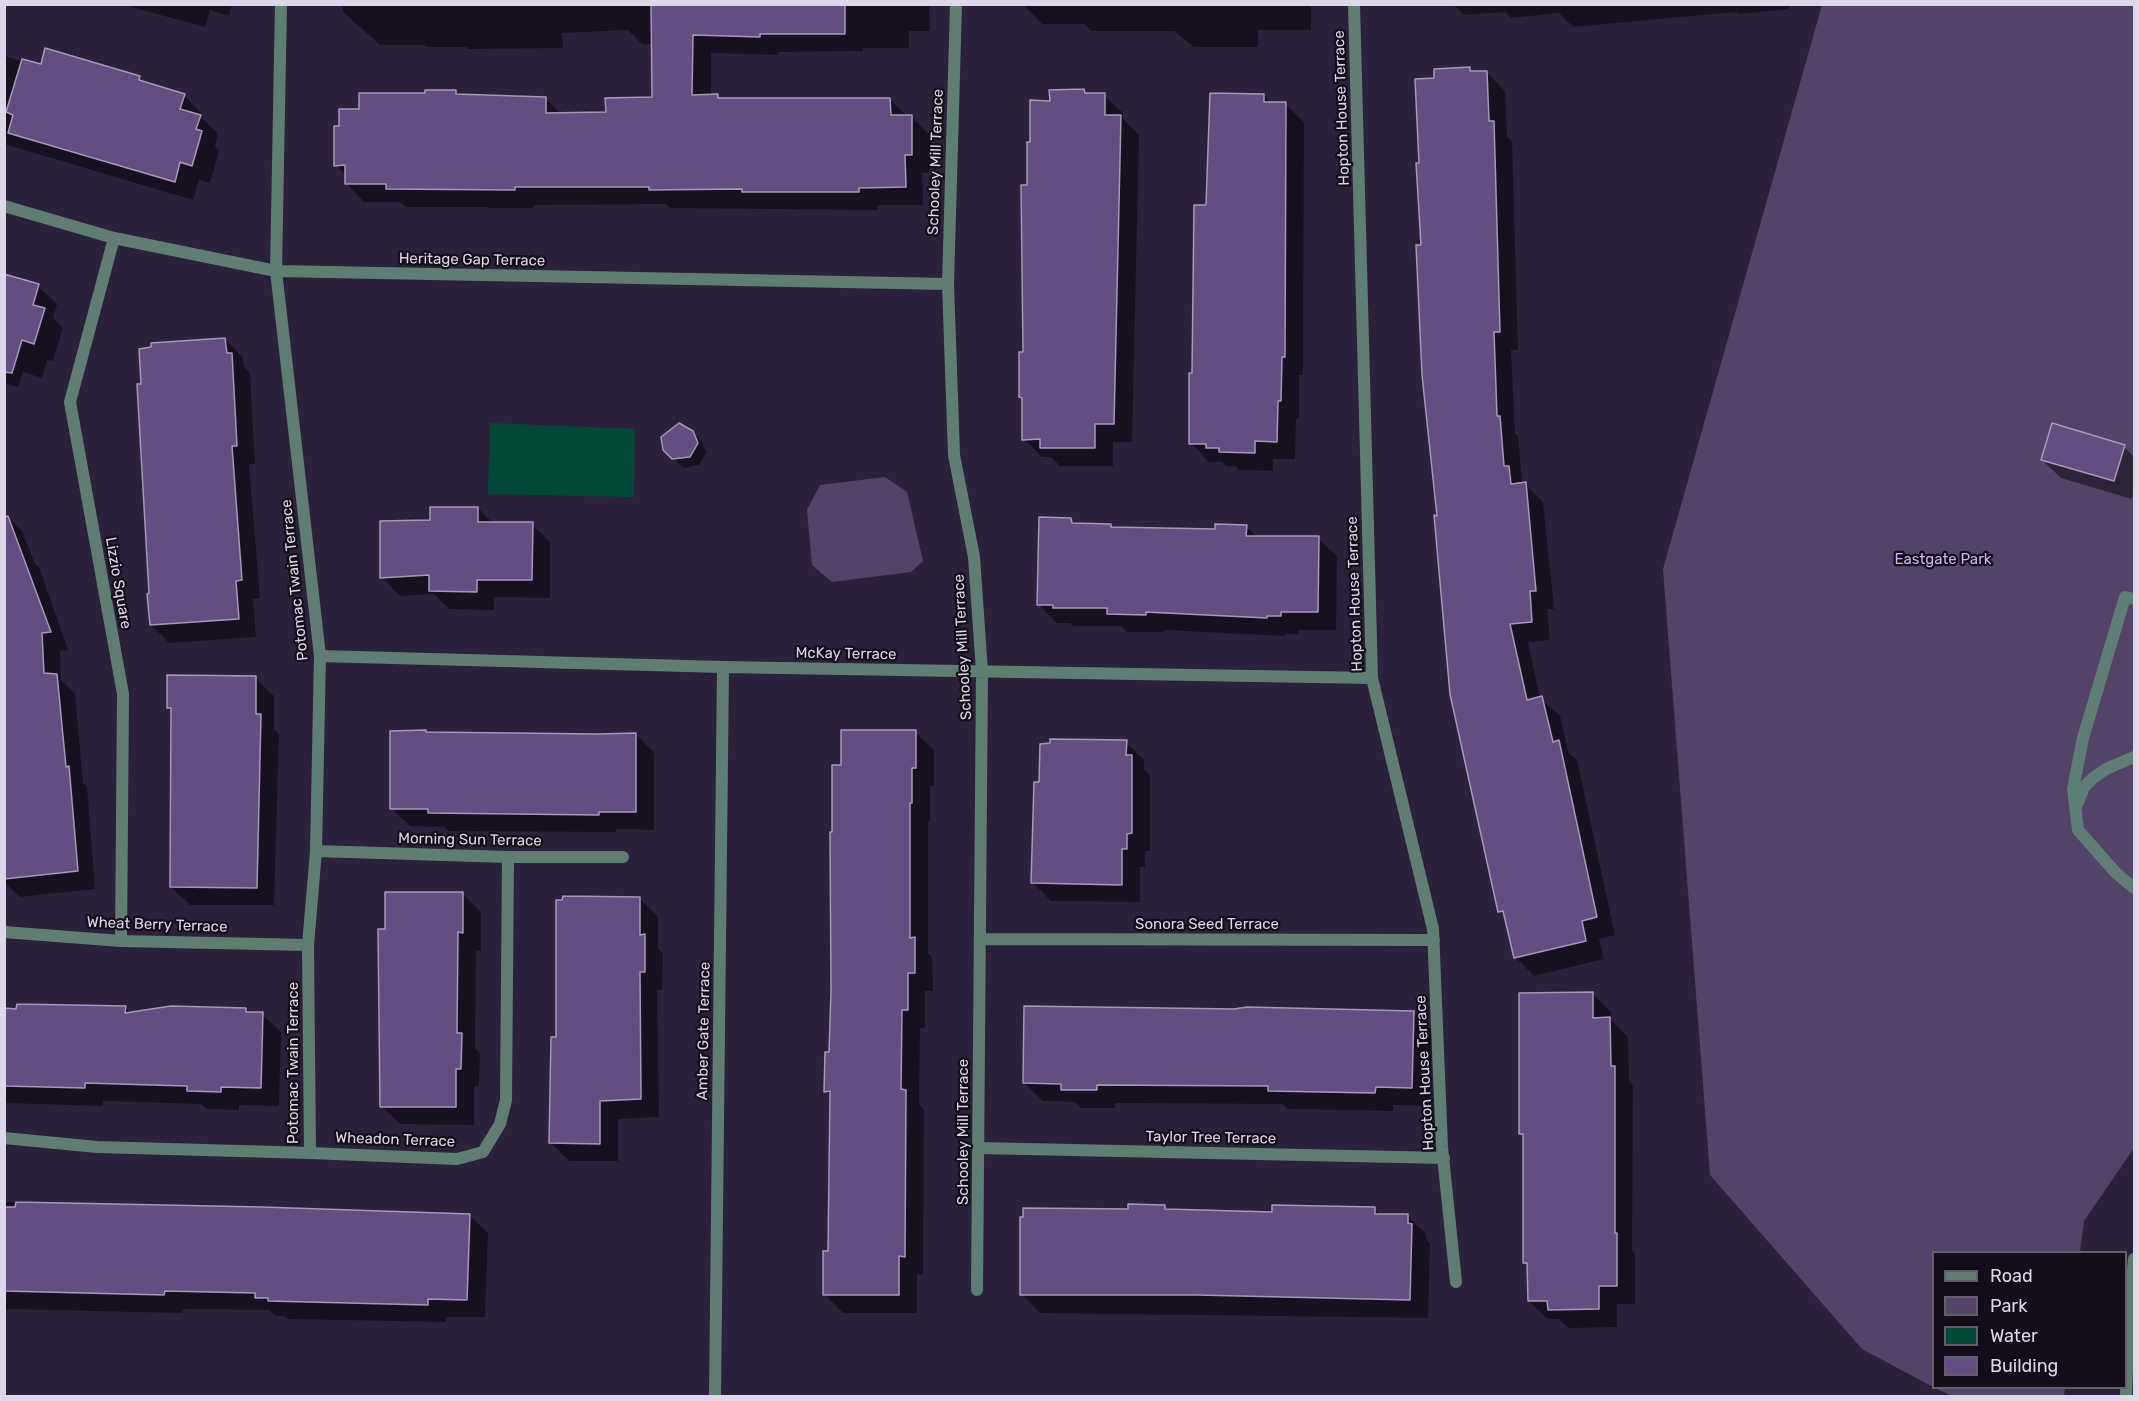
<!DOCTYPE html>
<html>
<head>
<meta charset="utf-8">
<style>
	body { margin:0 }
	#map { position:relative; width:2139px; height:1401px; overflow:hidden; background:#2c213a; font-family:Rubik,sans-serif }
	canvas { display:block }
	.frame { position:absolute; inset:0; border:6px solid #ddd7e7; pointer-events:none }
	.legend { position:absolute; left:1932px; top:1251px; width:195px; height:138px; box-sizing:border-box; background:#130e19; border:2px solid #645e6b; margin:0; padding:8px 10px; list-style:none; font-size:18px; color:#ddd7e7 }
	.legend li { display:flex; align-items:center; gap:12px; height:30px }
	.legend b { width:30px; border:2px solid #645e6b }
</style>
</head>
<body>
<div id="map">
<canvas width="2139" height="1401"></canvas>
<div class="frame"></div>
<ul class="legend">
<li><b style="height:8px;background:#5f7e73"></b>Road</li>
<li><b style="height:16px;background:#534368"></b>Park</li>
<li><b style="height:16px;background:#034938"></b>Water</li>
<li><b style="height:16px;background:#644d82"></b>Building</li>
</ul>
</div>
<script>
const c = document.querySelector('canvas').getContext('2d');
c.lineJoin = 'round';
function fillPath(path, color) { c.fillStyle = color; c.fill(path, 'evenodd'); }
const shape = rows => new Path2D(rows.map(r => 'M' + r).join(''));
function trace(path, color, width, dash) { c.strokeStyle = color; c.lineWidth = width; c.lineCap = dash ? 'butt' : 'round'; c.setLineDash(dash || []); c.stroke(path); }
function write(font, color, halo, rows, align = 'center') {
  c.font = font + ' Rubik,sans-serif'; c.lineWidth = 4.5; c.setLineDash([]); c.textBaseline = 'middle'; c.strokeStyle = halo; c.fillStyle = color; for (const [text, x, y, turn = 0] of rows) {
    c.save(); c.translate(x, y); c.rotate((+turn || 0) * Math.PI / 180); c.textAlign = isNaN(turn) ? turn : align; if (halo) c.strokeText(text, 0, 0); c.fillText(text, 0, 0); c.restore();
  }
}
fillPath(shape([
	[1822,5,2134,5,2134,1148,2084,1221,2080,1252,1934,1252,1933,1387,1862,1349,1710,1175,1663,569],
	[885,477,907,492,923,561,911,572,832,582,812,565,807,510,820,485],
	[1935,1388,2065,1388,2064,1396,1952,1396]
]), '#534368');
fillPath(shape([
	[490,423,635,429,634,497,488,494]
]), '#034938');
fillPath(shape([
	[120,4,232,4,229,16,210,10,205,27],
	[343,4,929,4,930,31,909,31,909,48,863,48,863,51,778,52,778,55,711,53,711,96,718,96,722,100,890,100,907,116,911,116,930,135,930,173,922,173,923,205,877,205,877,210,669,208,666,204,533,205,533,208,489,208,487,207,406,207,400,202,364,202,346,183,346,175,336,165,340,128,361,111,426,95,455,92,460,96,545,98,561,114,607,114,654,99,653,44,642,44,628,30,562,33,563,48,468,49,466,47,427,47,424,45,380,45,343,12],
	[1023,4,1311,4,1311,30,1258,30,1258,47,1194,47,1174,31,1091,31,1085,24,1042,24],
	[1453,4,1789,4,1789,9,1739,14,1736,12,1573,27,1559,13,1511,18,1505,12,1464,15],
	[4,56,42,66,139,77,145,84,184,95,202,114,201,117,218,134,215,146,219,151,210,183,199,180,193,200,4,144],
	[1470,69,1473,73,1486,72,1505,91,1507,136,1512,141,1518,350,1511,350,1515,434,1518,436,1522,481,1543,502,1554,609,1547,609,1550,640,1528,642,1540,698,1560,716,1568,752,1577,760,1615,935,1599,939,1604,959,1534,976,1515,957,1506,917,1500,911,1439,517,1420,165,1436,79],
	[1084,91,1088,95,1104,95,1123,113,1123,119,1139,135,1132,442,1113,442,1113,466,1060,466,1051,457,1042,457,1024,439,1024,400,1020,397,1025,354,1029,187,1032,144,1051,102],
	[1264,95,1272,104,1285,104,1304,122,1303,375,1299,375,1299,419,1296,419,1295,459,1273,459,1273,471,1239,470,1235,466,1226,466,1222,462,1209,462,1191,443,1194,374,1207,206],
	[4,276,38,286,57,304,53,318,63,328,53,361,47,360,42,378,23,372,18,387,4,383],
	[225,339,243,358,244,367,250,373,255,464,249,464,260,598,253,599,256,637,169,643,151,625],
	[692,432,702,442,706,453,699,465,683,468,665,449],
	[2124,447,2134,457,2134,490,2132,499,2061,478,2042,460],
	[478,508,493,523,532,524,550,542,550,598,494,597,494,610,449,609,434,594,400,596,382,577,432,522],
	[4,513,22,531,35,564,39,567,68,650,60,651,61,680,75,694,83,783,87,786,95,889,20,897,4,882],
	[1070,519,1076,525,1110,526,1113,529,1216,530,1246,526,1257,537,1318,538,1337,556,1336,630,1299,630,1299,634,1285,634,1285,636,1164,630,1164,632,1127,632,1121,626,1073,626,1070,623,1057,623,1038,604],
	[255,678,274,696,274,729,279,734,274,905,190,905,171,887,172,712,168,708],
	[915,732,934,750,934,786,930,786,930,821,928,821,928,953,932,957,933,991,925,991,925,1028,920,1028,919,1104,924,1110,923,1275,917,1274,917,1313,843,1313,824,1294,829,1253,831,1096,826,1091,831,1054,834,833,842,766],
	[636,734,654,753,654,830,616,829,616,832,448,831,444,827,410,826,391,808,597,735],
	[1126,742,1144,760,1144,769,1150,775,1150,851,1145,851,1145,867,1140,867,1140,902,1051,901,1033,883,1041,783],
	[463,894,481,912,481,951,476,950,475,1048,480,1053,479,1086,474,1087,474,1125,400,1124,381,1106,386,931],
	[639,898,658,917,658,949,663,954,662,990,657,990,659,1117,618,1119,618,1161,569,1161,550,1142,558,1038,564,902],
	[1593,994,1611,1012,1611,1020,1628,1037,1629,1081,1633,1086,1632,1251,1635,1253,1635,1304,1617,1304,1617,1327,1568,1328,1559,1319,1548,1319,1529,1301,1529,1266,1525,1262,1524,1137,1521,1134],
	[125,1008,131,1013,246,1009,250,1013,262,1014,281,1032,279,1106,239,1105,239,1110,207,1109,201,1104,103,1101,103,1106,4,1103,4,1010],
	[1413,1013,1432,1031,1430,1106,1393,1105,1393,1111,1288,1109,1283,1104,1115,1103,1115,1108,1081,1108,1075,1102,1043,1101,1024,1083],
	[4,1202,469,1215,488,1233,485,1317,446,1317,446,1322,288,1319,285,1316,275,1316,269,1310,183,1309,182,1313,4,1309],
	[1165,1206,1169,1211,1274,1213,1374,1209,1381,1215,1408,1216,1426,1234,1426,1239,1430,1243,1428,1318,1040,1313,1022,1294,1129,1210]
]), '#0007');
const building = shape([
	[651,4,845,4,845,34,760,34,760,37,693,35,692,95,718,94,718,98,890,98,891,115,912,115,912,155,905,155,906,187,859,188,859,192,742,192,742,189,649,190,649,187,515,187,515,190,386,189,386,184,345,184,345,165,334,166,334,126,339,126,339,109,359,109,359,93,425,93,425,90,456,90,456,94,546,97,546,113,606,112,605,98,652,97,651,4],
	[45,48,140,76,139,80,185,94,180,109,201,115,196,129,202,131,192,166,180,162,175,182,8,133,13,115,6,112,22,59,41,64,45,48],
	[1470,67,1470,71,1487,71,1489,121,1494,121,1500,332,1494,332,1497,416,1500,416,1504,466,1509,466,1511,484,1526,482,1536,591,1530,591,1532,622,1510,624,1527,700,1542,696,1553,742,1559,740,1597,917,1582,921,1586,941,1514,958,1503,911,1498,912,1450,694,1434,515,1437,516,1422,375,1416,245,1421,245,1416,163,1419,163,1415,79,1434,78,1434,69,1470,67],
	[1084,89,1085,93,1105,93,1105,115,1121,115,1114,424,1095,424,1095,448,1040,448,1040,439,1022,440,1022,398,1019,397,1019,352,1023,352,1021,185,1027,185,1027,142,1030,142,1030,100,1050,101,1049,90,1084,89],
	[1210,93,1264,94,1264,102,1286,102,1285,357,1282,357,1281,401,1278,401,1277,442,1255,441,1255,453,1219,452,1219,448,1206,448,1206,444,1189,444,1189,373,1192,373,1194,205,1206,205,1210,93],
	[4,274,39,284,33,305,45,308,34,344,22,340,12,373,4,372,4,274],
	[225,338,227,353,232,353,237,446,232,446,242,580,236,581,239,619,150,625,147,594,149,593,137,384,141,384,139,349,151,347,151,343,225,338],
	[679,423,693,431,698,443,690,457,672,459,663,450,661,437,679,423],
	[2052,423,2125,445,2114,481,2041,460,2052,423],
	[430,507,478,507,478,522,533,522,532,580,477,580,477,592,429,591,429,575,380,578,380,521,430,520,430,507],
	[8,516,51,632,42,633,44,673,57,674,66,767,69,766,78,871,4,879,4,517,8,516],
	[1039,517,1071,518,1072,523,1111,524,1111,527,1215,529,1215,524,1247,525,1246,536,1319,536,1318,612,1281,612,1281,616,1267,616,1267,618,1146,612,1146,615,1107,614,1107,608,1053,608,1053,605,1037,605,1039,517],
	[167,675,256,676,256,714,261,714,257,888,170,887,171,708,167,708,167,675],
	[426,730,426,732,597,734,636,733,636,812,599,812,599,815,428,813,428,809,390,809,390,731,426,730],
	[841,730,916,730,916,768,912,768,912,803,910,803,910,938,915,937,915,973,908,973,908,1010,902,1010,901,1089,906,1090,905,1257,899,1256,899,1295,823,1295,823,1251,828,1251,830,1091,824,1092,825,1052,829,1052,831,991,830,832,832,832,832,765,841,765,841,730],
	[1050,739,1127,740,1126,755,1132,755,1132,833,1127,834,1127,849,1122,849,1122,885,1031,883,1034,782,1039,782,1040,744,1050,743,1050,739],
	[385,892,463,892,463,933,458,932,457,1033,462,1033,461,1069,456,1069,456,1107,380,1107,378,929,385,929,385,892],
	[563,896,640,897,640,935,645,934,645,972,640,972,641,1099,600,1101,600,1144,549,1143,551,1037,556,1037,556,900,562,900,563,896],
	[1593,992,1593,1018,1610,1017,1611,1066,1615,1066,1615,1233,1617,1233,1617,1286,1599,1286,1599,1309,1548,1310,1547,1301,1528,1301,1527,1263,1523,1263,1523,1134,1519,1134,1519,993,1593,992],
	[17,1004,126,1006,125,1013,171,1006,246,1008,246,1012,263,1012,261,1088,221,1087,221,1092,187,1091,187,1086,152,1085,85,1083,85,1088,4,1086,4,1008,16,1009,17,1004],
	[1024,1006,1234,1009,1247,1007,1414,1011,1412,1088,1376,1087,1375,1093,1268,1091,1268,1086,1097,1085,1097,1090,1061,1090,1061,1084,1023,1083,1024,1006],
	[16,1202,262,1207,470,1214,467,1300,428,1299,428,1305,268,1301,268,1298,255,1298,255,1293,165,1291,164,1295,4,1291,4,1207,15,1207,16,1202],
	[1128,1204,1165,1205,1165,1209,1272,1212,1272,1205,1375,1207,1375,1214,1408,1214,1408,1223,1412,1224,1410,1300,1197,1295,1020,1295,1020,1217,1023,1217,1023,1208,1128,1209,1128,1204]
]);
fillPath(building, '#644d82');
trace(building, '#a599b8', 1.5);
trace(shape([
	[2134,599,2125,597,2083,738,2073,789,2078,830,2116,873,2134,888],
	[2076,807,2084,787,2093,778,2106,769,2134,757],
	[2126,1396,2129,1308,2134,1259]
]), '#5f7e73', 12);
trace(shape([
	[281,4,276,271,320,656,316,851,308,945,310,1153],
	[956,4,948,284,954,455,974,557,982,671,977,1290],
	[1354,4,1372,678,1433,929,1442,1147,1456,1282],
	[4,206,114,238,276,271,948,284],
	[114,238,70,402,123,694,121,941],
	[320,656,723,667,1372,678],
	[316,851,508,857,623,857],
	[4,932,121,941,308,945],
	[980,939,1434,940],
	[4,1138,97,1147,310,1153,457,1159,483,1152,500,1124,506,1100,508,857],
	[979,1148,1444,1158],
	[715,1396,723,667]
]), '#5f7e73', 12);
write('15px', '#ddd7e7', '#130e19', [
	["Hopton House Terrace",1342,108,-92],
	["Schooley Mill Terrace",936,162,-88],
	["Heritage Gap Terrace",472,260,1],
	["Potomac Twain Terrace",295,580,-96],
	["Lizzio Square",118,583,80],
	["Hopton House Terrace",1355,594,-92],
	["Schooley Mill Terrace",963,647,-93],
	["McKay Terrace",846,654,1],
	["Morning Sun Terrace",470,840,1],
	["Wheat Berry Terrace",157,925,2],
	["Sonora Seed Terrace",1207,925],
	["Amber Gate Terrace",704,1031,-89],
	["Potomac Twain Terrace",294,1063,-90],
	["Hopton House Terrace",1425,1073,-93],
	["Schooley Mill Terrace",964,1132,-90],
	["Taylor Tree Terrace",1211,1138,1],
	["Wheadon Terrace",395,1140,2]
]);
write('15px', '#cfb4f5', '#130e19', [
	["Eastgate Park",1943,560]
]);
</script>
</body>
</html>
